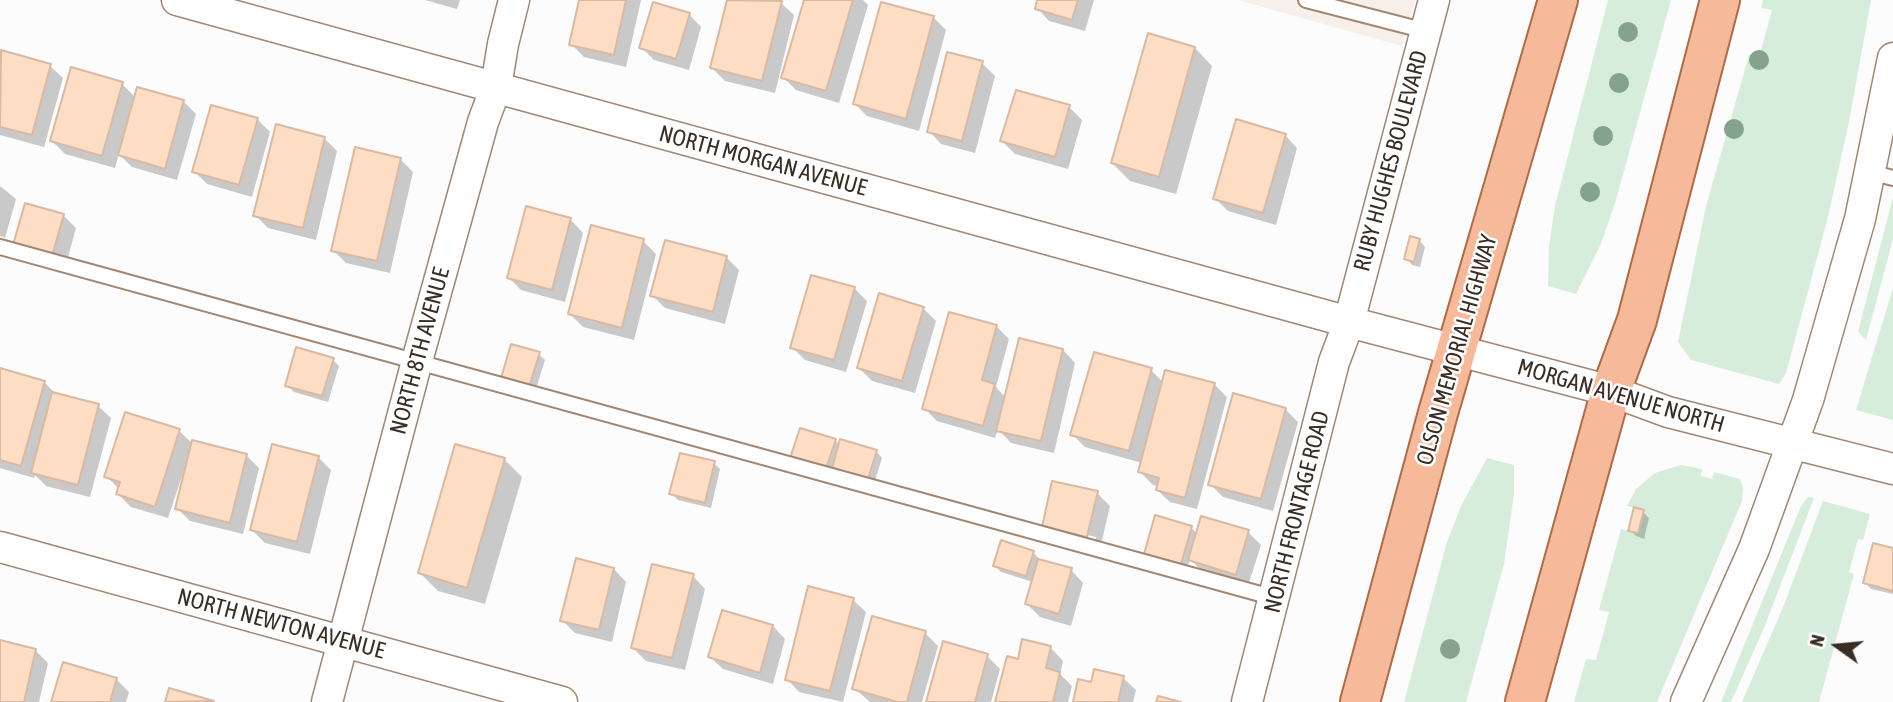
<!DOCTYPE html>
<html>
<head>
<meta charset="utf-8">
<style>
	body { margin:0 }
	#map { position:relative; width:1893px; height:702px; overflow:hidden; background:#fcfcfc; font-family:"Asap Condensed",sans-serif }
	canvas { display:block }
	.north { position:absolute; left:1802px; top:611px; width:70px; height:70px; -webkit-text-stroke:5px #fff; paint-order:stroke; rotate:285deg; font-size:19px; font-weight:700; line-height:28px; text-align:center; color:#3a2e24 }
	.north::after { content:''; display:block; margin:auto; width:24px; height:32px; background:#3a2e24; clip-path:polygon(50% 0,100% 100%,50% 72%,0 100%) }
</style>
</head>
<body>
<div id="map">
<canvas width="1893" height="702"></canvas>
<div class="north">N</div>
</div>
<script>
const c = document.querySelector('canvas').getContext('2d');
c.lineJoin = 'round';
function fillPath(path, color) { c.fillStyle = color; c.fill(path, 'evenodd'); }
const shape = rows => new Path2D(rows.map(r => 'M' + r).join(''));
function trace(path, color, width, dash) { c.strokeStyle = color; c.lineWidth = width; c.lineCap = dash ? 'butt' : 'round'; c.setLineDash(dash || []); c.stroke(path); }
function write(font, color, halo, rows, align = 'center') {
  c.font = font + ' "Asap Condensed",sans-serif'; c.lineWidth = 5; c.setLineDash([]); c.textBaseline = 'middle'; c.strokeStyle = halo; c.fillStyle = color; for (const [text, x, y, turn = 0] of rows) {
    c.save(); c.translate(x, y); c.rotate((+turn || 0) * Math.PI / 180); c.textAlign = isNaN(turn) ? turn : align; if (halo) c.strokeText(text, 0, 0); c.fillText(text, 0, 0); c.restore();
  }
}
fillPath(shape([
	[1238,0,1415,0,1402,46]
]), '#f7efe9');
fillPath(shape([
	[1608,0,1671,0,1616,200,1601,244,1576,294,1548,286,1549,246,1555,206],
	[1763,0,1871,0,1849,122,1828,217,1786,373,1779,384,1691,360,1678,342,1706,206,1749,55,1759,57,1772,10,1761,8],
	[1893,197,1893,239,1866,340,1858,332],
	[1893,288,1893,420,1856,410],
	[1487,458,1514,465,1514,494,1504,564,1466,702,1404,702,1447,542,1461,506],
	[1681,465,1702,469,1701,476,1712,479,1714,472,1740,479,1743,488,1742,501,1657,702,1574,702,1586,659,1596,660,1609,612,1599,610,1621,529,1638,533,1644,510,1627,506,1636,489,1655,473],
	[1808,497,1814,498,1764,628,1731,702,1721,702,1801,506],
	[1823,501,1870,514,1863,540,1858,539,1849,572,1854,574,1819,702,1742,702,1784,605]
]), '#d7eddc');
fillPath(shape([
	[425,0,460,0,457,9],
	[581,0,641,0,626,67,584,57,571,44],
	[729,0,771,0,781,3,794,15,775,93,725,81,712,68],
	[806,0,863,0,868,5,839,103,796,90,783,77],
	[1039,0,1094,0,1085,31,1049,21,1037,8],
	[689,14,701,27,689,70,654,60,641,47],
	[933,17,946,30,919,131,867,116,855,104],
	[1195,48,1212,66,1176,194,1130,181,1112,163],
	[2,52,50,66,63,78,44,147,0,135,0,60],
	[982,63,995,76,975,153,941,144,929,131],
	[122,84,136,98,183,101,196,114,177,180,132,167,119,154,115,168,65,154,52,141],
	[1069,107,1082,120,1068,169,1015,154,1002,141],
	[257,119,270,132,252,197,207,184,194,171],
	[1285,135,1297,148,1276,225,1228,211,1215,198],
	[325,139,337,151,316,240,268,228,255,215],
	[400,159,413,172,390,273,346,263,333,250],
	[0,186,16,199,5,238,0,236],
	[527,208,571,220,583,233,565,302,521,290,508,277],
	[63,215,76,228,65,268,28,258],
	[1419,240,1425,247,1420,267,1412,265,1406,258],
	[643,241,656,254,634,340,583,327,570,314],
	[726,257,739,270,725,324,665,308,652,295],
	[854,288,867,301,846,372,805,360,792,347],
	[923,308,936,321,915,393,872,381,859,368],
	[996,326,1009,339,996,387,1006,398,1063,350,1075,363,1054,453,1011,443,998,429,995,438,937,421,924,408],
	[539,354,545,360,535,392,509,384],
	[333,360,339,366,328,402,294,392,287,385],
	[0,370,44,382,57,395,98,406,111,418,90,497,46,486,35,475,34,478,0,468],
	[1151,370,1163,382,1214,384,1227,397,1197,509,1170,502,1157,490,1158,486,1153,485,1140,472,1142,463,1085,447,1072,434],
	[1285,409,1298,422,1273,511,1223,497,1210,484],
	[179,431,193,444,246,455,259,468,243,534,190,521,177,508,185,477,182,476,168,518,131,507,118,494,120,490,106,476],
	[835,440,840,446,876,451,882,458,874,484,840,474,835,468,833,474,799,464],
	[318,457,331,470,310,554,265,543,252,530],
	[504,459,522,477,485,604,438,591,420,573],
	[714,463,720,469,711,508,678,500,671,493],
	[1097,493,1110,506,1100,549,1057,539,1044,527],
	[1057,528,1096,537,1096,540,1057,532],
	[1643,512,1649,518,1644,539,1636,536,1630,530],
	[1191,527,1197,534,1248,532,1261,545,1248,586,1203,572,1190,559,1187,569,1153,560,1146,553],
	[1893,550,1893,594,1871,589,1865,583],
	[1033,552,1039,559,1039,561,1071,570,1083,583,1071,626,1040,617,1027,604,1033,582,1001,572,995,566],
	[614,569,626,582,612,642,575,633,562,620],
	[693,576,705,589,685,670,646,661,633,648],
	[853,600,866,612,843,702,799,692,787,679],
	[773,626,785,639,773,684,723,669,710,657],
	[925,633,938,646,922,702,870,702,854,688],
	[0,642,36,651,48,663,39,702,0,702],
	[1051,648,1063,661,1060,674,1072,686,1068,702,997,702,1019,661],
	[987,656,1000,669,991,702,928,702],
	[1123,678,1136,690,1133,702,1075,702],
	[116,679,129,692,126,702,53,702]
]), '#0003');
const building = shape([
	[579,0,626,0,614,55,569,45,579,0],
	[727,0,782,1,762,81,710,68,727,0],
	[804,0,853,0,826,91,781,78,804,0],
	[1037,0,1078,0,1072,20,1035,9,1037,0],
	[653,2,690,13,676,59,639,48,653,2],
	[881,2,934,16,906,119,853,104,881,2],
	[1148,33,1195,47,1159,177,1111,163,1148,33],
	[1,50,51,64,32,135,0,127,1,50],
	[947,52,983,61,962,141,927,132,947,52],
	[71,67,123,82,102,156,50,141,71,67],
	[137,87,184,100,165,169,118,155,137,87],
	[1016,90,1070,105,1055,157,1000,141,1016,90],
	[211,105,258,118,239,185,192,172,211,105],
	[1236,119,1286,134,1263,213,1213,199,1236,119],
	[276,124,325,137,303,228,253,216,276,124],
	[355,147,401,158,377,261,331,251,355,147],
	[25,203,64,214,52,256,13,245,25,203],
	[526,206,571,218,552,290,507,278,526,206],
	[591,225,644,239,622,328,568,314,591,225],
	[1410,236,1420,239,1414,262,1404,259,1410,236],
	[665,240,727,256,713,312,650,296,665,240],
	[811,275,855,287,834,360,790,348,811,275],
	[879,293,924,307,902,381,857,368,879,293],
	[949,312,997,325,982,380,995,384,983,426,922,409,949,312],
	[1019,338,1063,349,1041,441,996,431,1019,338],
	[511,344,540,352,529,387,501,378,511,344],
	[296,347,334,358,322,396,285,386,296,347],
	[1094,352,1152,368,1129,451,1070,435,1094,352],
	[0,368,45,381,21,466,0,460,0,368],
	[1165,370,1215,383,1185,498,1156,490,1159,478,1138,472,1165,370],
	[52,392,99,404,78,485,31,473,52,392],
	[1233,393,1286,408,1261,499,1208,485,1233,393],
	[125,412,180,429,155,507,116,494,120,482,104,477,125,412],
	[800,428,836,439,826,469,790,458,800,428],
	[840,439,877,450,868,479,832,468,840,439],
	[192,440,247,454,230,523,175,509,192,440],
	[272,444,319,456,297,542,250,530,272,444],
	[455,444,505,458,467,588,418,573,455,444],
	[680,453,715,461,705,503,669,494,680,453],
	[1052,481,1098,491,1087,537,1042,527,1052,481],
	[1634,507,1644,510,1638,533,1628,531,1634,507],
	[1155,515,1192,526,1181,564,1144,554,1155,515],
	[1201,516,1249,530,1236,575,1188,560,1201,516],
	[1001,540,1034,551,1026,576,993,566,1001,540],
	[1873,543,1893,548,1893,591,1863,583,1873,543],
	[576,558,614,568,599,630,560,621,576,558],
	[1038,559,1072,568,1059,614,1025,604,1038,559],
	[652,564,694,574,672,658,631,648,652,564],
	[808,586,854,598,830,691,785,680,808,586],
	[722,610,773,625,760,673,708,657,722,610],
	[872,616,926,631,907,702,898,702,852,689,872,616],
	[1022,639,1051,646,1046,668,1060,672,1053,702,995,702,1007,656,1018,659,1022,639],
	[0,640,36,649,24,702,0,702,0,640],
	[943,641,988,654,975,702,926,702,943,641],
	[63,662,117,678,110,702,51,702,63,662],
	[1094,669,1124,676,1118,702,1073,702,1078,679,1091,682,1094,669],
	[169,688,214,701,165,702,169,688],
	[1158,696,1181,702,1156,702,1158,696]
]);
fillPath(building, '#feddc5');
trace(building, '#d9b9a1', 2);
const lane = shape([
	[1306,0,1426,31],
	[1870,172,1893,178],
	[0,247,1275,598]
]);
const street = shape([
	[177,0,1349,322,1611,391,1668,412,1893,469],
	[0,547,562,702],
	[327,702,417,361,483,122,496,87,503,44,514,0],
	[1247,702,1334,362,1349,322,1434,0],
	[1686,702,1754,549,1808,400,1860,219,1893,58]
]);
const primary = shape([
	[1360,702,1438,413,1558,0],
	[1525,702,1611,391,1637,320,1720,0]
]);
trace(lane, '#a3866f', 18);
trace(street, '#a3866f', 33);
trace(primary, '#b06b46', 42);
trace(lane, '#fff', 14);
trace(street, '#fff', 30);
trace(primary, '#f6ba9b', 38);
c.fillStyle = '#85a28f';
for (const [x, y] of [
	[1628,32],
	[1759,60],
	[1619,83],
	[1734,129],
	[1603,136],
	[1590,192],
	[1450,649]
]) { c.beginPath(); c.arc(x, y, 10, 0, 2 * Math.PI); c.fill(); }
write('23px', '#3a2e24', '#fff', [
	["NORTH MORGAN AVENUE",763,161,15],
	["RUBY HUGHES BOULEVARD",1391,161,-75],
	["OLSON MEMORIAL HIGHWAY",1457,350,-74],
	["NORTH 8TH AVENUE",420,351,-75],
	["MORGAN AVENUE NORTH",1621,396,16],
	["NORTH FRONTAGE ROAD",1297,512,-76],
	["NORTH NEWTON AVENUE",281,624,15]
]);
</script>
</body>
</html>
